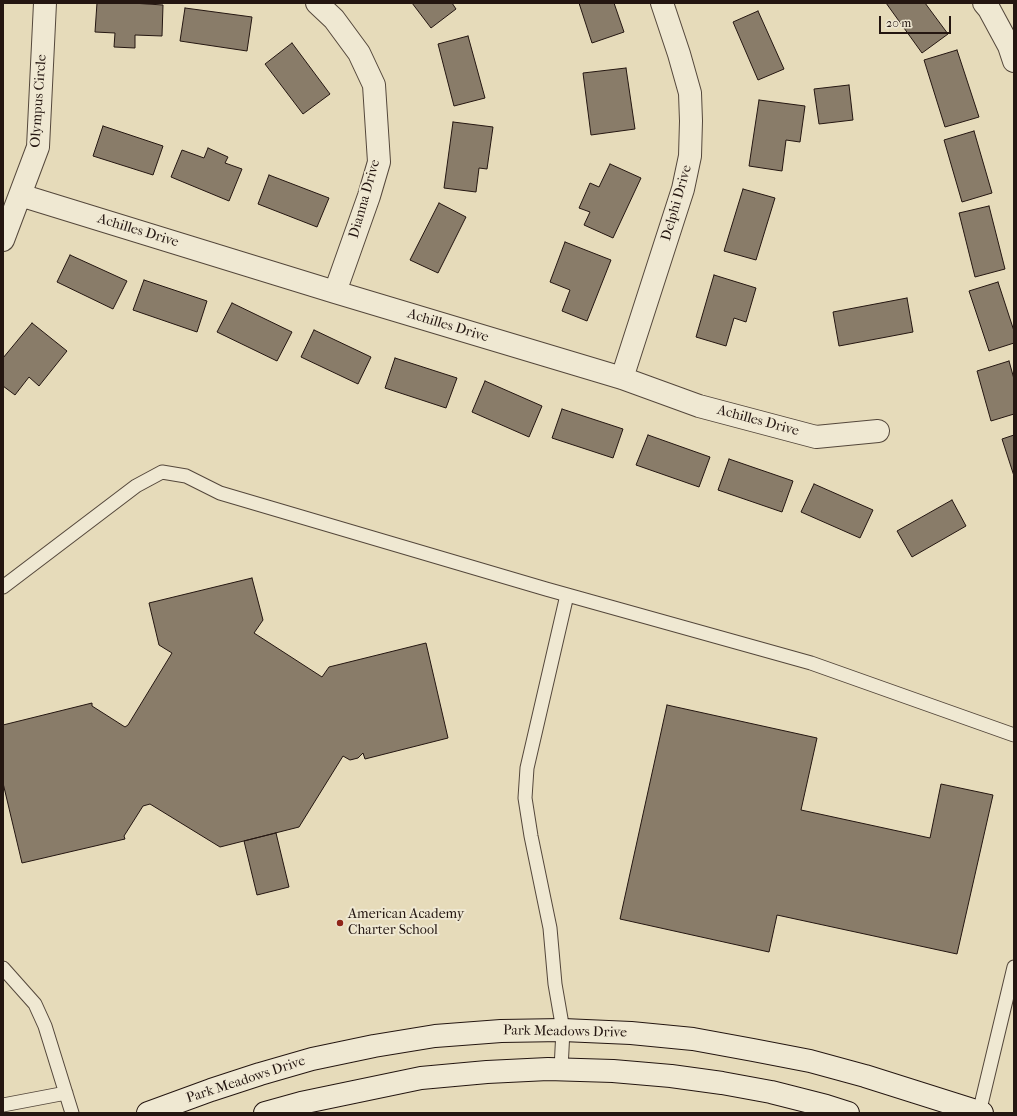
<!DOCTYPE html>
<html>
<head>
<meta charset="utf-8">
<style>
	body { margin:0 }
	#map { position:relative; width:1017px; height:1116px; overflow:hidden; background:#e6dbba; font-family:"IM FELL French Canon",serif }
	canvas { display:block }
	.frame { position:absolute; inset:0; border:4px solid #241611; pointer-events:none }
	.scale { position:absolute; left:879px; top:16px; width:72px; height:18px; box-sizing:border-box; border:2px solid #241611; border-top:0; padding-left:5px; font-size:12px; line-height:14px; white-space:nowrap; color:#241611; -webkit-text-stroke:3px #efe8d2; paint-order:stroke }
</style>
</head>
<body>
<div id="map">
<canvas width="1017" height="1116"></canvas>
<div class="frame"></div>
<div class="scale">20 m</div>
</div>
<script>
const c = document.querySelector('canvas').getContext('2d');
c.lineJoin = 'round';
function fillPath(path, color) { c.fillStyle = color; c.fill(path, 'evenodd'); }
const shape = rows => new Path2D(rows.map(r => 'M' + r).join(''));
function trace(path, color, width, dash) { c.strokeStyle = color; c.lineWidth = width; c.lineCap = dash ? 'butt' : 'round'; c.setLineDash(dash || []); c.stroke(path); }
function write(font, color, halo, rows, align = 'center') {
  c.font = font + ' "IM FELL French Canon",serif'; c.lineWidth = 4; c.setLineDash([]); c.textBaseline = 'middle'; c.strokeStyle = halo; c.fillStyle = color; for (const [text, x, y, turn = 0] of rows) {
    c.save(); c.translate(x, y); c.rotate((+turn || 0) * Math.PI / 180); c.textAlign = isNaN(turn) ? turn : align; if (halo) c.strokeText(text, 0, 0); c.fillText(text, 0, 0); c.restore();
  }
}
const building = shape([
	[97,3,132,3,163,5,162,36,135,35,135,48,114,47,115,33,95,32,97,3],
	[412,3,452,3,456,9,431,28,412,3],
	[579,3,614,3,624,32,592,43,579,3],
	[886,3,925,3,948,34,922,53,886,3],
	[185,8,252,17,247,51,180,41,185,8],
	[758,11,784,69,758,80,733,22,758,11],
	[468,36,485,98,454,106,438,44,468,36],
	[292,43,330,94,303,114,265,64,292,43],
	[957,50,979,117,945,127,924,60,957,50],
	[626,68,635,129,591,135,583,73,626,68],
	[849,85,853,120,819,124,814,89,849,85],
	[759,100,805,106,800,142,786,140,782,171,749,166,759,100],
	[453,122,493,127,487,169,479,168,476,192,444,188,453,122],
	[103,126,163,146,153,175,93,156,103,126],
	[974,131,992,193,962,202,944,140,974,131],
	[208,148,228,157,225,163,242,169,229,201,171,177,182,150,204,158,208,148],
	[610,164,641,178,613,238,584,225,590,212,579,208,590,183,599,187,610,164],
	[269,175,329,198,317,227,258,204,269,175],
	[743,189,775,198,756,260,724,251,743,189],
	[439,203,466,217,438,273,410,260,439,203],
	[989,206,1005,269,975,277,959,213,989,206],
	[565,242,611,260,587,321,562,311,570,290,550,282,565,242],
	[70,255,127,281,113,309,57,282,70,255],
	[714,275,756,288,746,322,734,318,726,346,696,337,714,275],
	[144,280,207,301,197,332,133,310,144,280],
	[998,282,1014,331,1014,343,989,351,969,291,998,282],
	[907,298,913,332,839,346,833,312,907,298],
	[232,303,292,332,277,361,217,332,232,303],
	[32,323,67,351,39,386,29,377,15,395,3,386,3,358,32,323],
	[314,330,371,357,358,384,301,357,314,330],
	[395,358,457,378,446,408,385,388,395,358],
	[1009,361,1014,379,1014,414,991,421,977,371,1009,361],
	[485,381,542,406,529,437,472,412,485,381],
	[562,409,623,429,613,458,552,438,562,409],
	[648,435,710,457,699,487,636,465,648,435],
	[1014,435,1014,476,1002,439,1014,435],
	[729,459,793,481,782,512,718,490,729,459],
	[814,484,873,510,860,538,801,512,814,484],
	[952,500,966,526,912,557,897,531,952,500],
	[252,578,263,620,254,633,322,677,329,667,426,643,448,738,365,759,363,753,358,758,350,760,343,756,299,827,220,847,150,804,143,806,124,836,125,839,22,863,3,783,3,725,92,703,92,706,125,727,128,725,172,653,159,645,149,603,252,578],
	[667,705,817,738,801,810,930,838,941,784,993,795,957,954,777,915,769,952,620,919,667,705],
	[276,833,289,887,257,895,244,841,276,833]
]);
fillPath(building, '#897c69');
trace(building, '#241611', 1);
const lane = shape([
	[3,587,136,486,162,472,186,476,220,493,546,589,811,663,1014,735],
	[3,968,35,1004,45,1026,72,1113],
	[561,1069,563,1030,555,984,550,928,531,836,525,798,527,768,567,595],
	[3,1105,66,1093],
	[979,1113,1014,967]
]);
const street = shape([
	[317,3,334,19,359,53,374,85,379,162,369,196,335,292],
	[984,3,989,9,1009,46,1014,61],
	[20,195,335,292,622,378,699,406,816,437,878,431],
	[3,240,38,147,45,3],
	[622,378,683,189,690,156,691,121,690,93,679,54,662,3]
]);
const secondary = shape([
	[148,1113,211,1090,260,1074,312,1059,374,1046,435,1036,501,1031,563,1030,631,1033,693,1039,753,1050,810,1061,865,1076,982,1113],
	[265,1113,301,1103,421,1078,487,1072,548,1069,613,1071,671,1076,722,1083,771,1092,826,1106,848,1113]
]);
trace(lane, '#54473b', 15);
trace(street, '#54473b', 24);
trace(secondary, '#241611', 24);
trace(lane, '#efe8d2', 13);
trace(street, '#efe8d2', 22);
trace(secondary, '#efe8d2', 22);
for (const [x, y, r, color] of [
	[340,923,4,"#8f2418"]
]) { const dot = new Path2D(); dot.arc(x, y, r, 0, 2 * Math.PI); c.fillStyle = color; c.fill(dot); trace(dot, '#efe8d2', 1.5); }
write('14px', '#241611', '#efe8d2', [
	["Olympus Circle",39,101,-86],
	["Dianna Drive",365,199,-74],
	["Delphi Drive",677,203,-74],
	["Achilles Drive",138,231,17],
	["Achilles Drive",448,326,17],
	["Achilles Drive",758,421,15],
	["Park Meadows Drive",565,1032,1],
	["Park Meadows Drive",246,1080,-18]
]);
write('14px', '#241611', '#efe8d2', [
	["American Academy",348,915],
	["Charter School",348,931]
], 'left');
</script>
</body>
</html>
